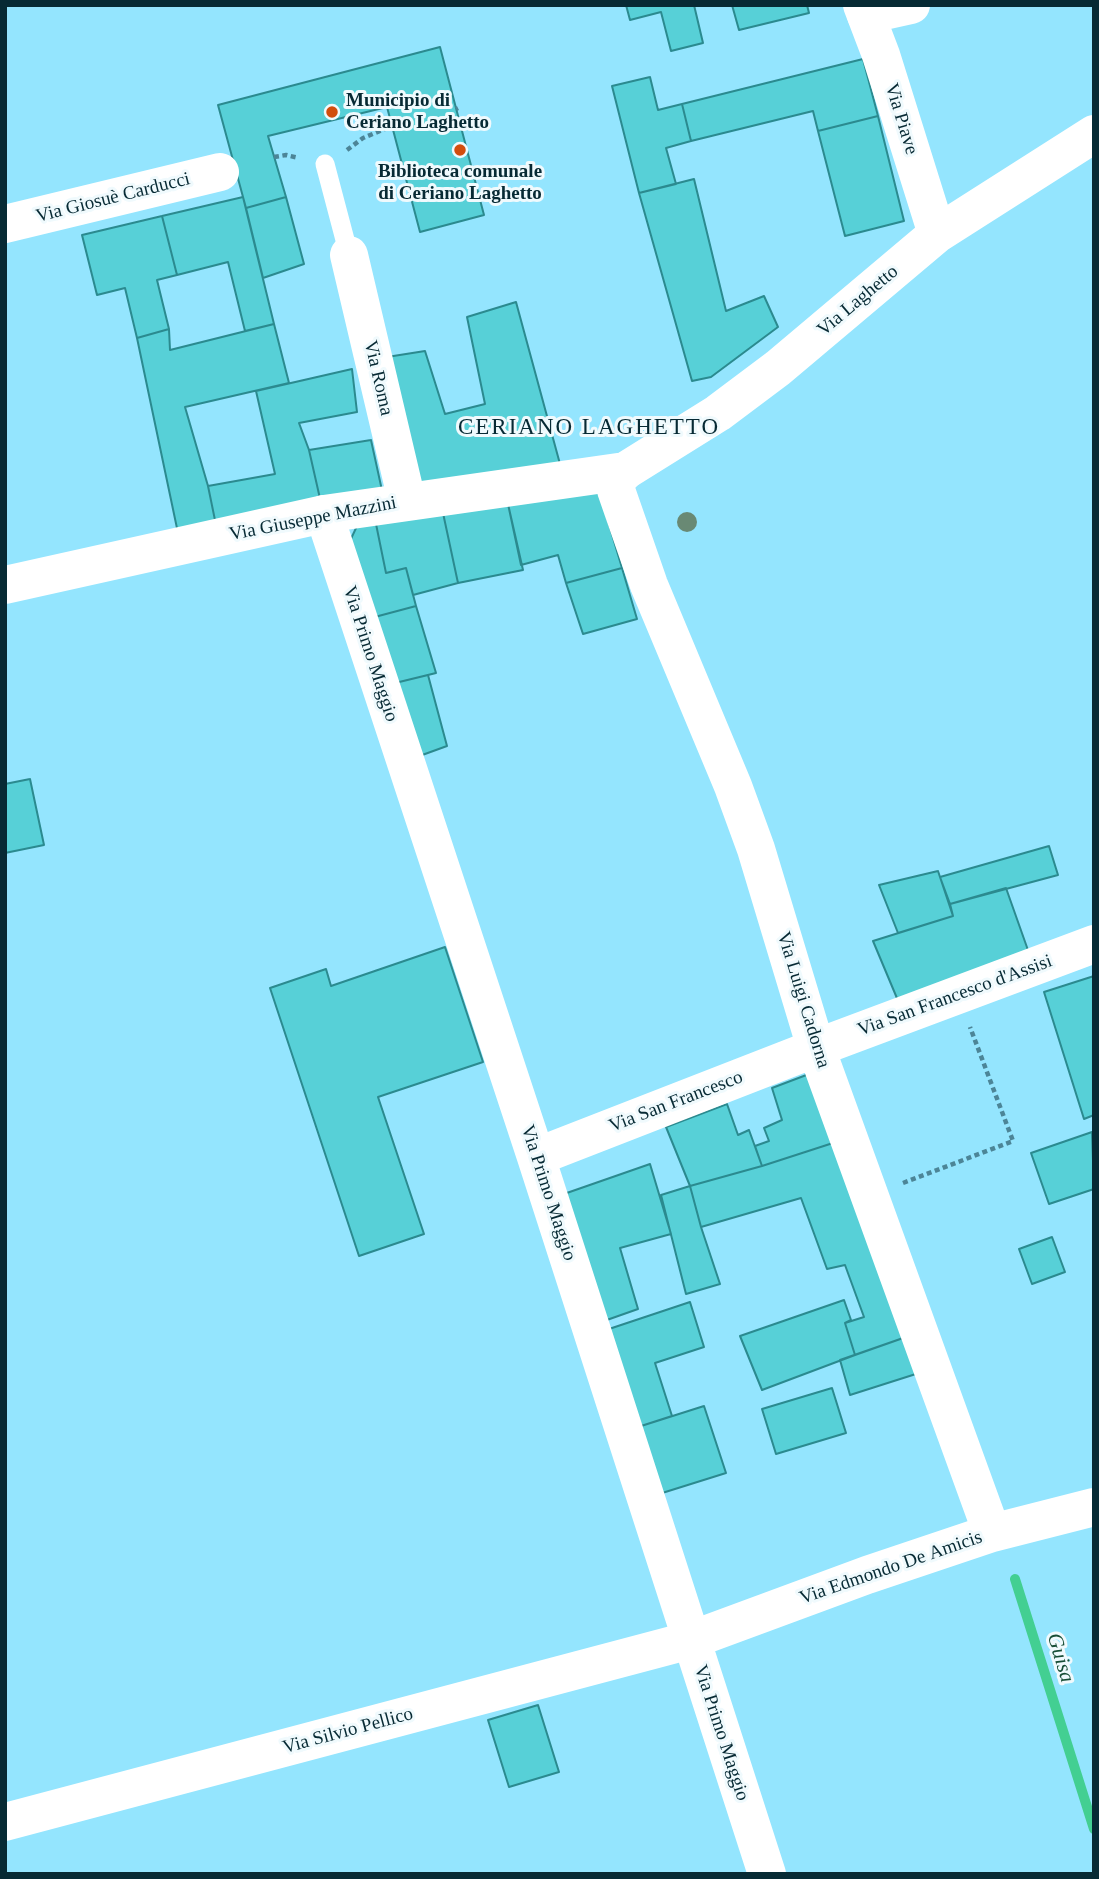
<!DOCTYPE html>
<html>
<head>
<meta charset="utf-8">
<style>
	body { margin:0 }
	#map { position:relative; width:1099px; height:1879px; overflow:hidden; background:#94e5fe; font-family:"Times New Roman",serif }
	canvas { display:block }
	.frame { position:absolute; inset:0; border:7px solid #072a34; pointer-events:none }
</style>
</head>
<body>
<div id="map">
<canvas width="1099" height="1879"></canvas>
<div class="frame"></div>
</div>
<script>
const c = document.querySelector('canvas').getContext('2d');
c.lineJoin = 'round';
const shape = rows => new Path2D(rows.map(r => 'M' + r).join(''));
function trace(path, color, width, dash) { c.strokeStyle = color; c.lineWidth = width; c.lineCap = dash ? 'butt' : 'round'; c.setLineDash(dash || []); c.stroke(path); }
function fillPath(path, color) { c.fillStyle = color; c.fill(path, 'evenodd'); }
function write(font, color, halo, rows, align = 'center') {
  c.font = font + ' "Times New Roman",serif'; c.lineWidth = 6; c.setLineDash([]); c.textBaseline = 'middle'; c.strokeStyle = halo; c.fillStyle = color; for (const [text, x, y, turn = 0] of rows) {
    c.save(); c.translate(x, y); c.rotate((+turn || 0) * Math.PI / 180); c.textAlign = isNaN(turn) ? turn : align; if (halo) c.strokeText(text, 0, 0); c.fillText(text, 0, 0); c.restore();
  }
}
trace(shape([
	[1015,1579,1094,1829]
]), '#43cf92', 10);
const building = shape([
	[626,5,694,5,703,43,671,51,661,12,630,20,626,5],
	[732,5,807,5,809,13,739,30,732,5],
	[440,47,484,215,420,232,387,107,268,136,286,197,246,208,218,105,440,47],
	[863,59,878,116,818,131,813,111,691,141,682,104,863,59],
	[650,77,658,110,682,104,691,141,666,148,676,184,639,193,612,86,650,77],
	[878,116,904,221,845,236,818,131,878,116],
	[694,179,726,311,764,296,778,327,711,377,692,381,639,193,694,179],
	[243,197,274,324,245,331,228,262,177,275,162,216,243,197],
	[286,197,304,264,263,278,246,208,286,197],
	[162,216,177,275,157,280,169,329,137,338,125,288,97,295,82,235,162,216],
	[516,302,560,464,419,490,387,357,425,351,445,414,485,404,467,317,516,302],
	[274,324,289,383,185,407,208,486,216,525,178,533,137,338,169,329,170,350,274,324],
	[352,369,357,412,299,423,309,450,321,503,216,525,208,486,275,474,256,391,352,369],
	[371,440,383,495,321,503,309,450,371,440],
	[599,490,622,568,566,583,558,555,521,565,508,504,599,490],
	[508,504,523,570,458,583,443,513,508,504],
	[443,513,458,583,413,595,406,568,386,573,376,524,443,513],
	[376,524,386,573,406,568,416,606,371,618,349,543,357,526,376,524],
	[622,568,637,619,583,634,566,583,622,568],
	[416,606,436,673,391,684,371,618,416,606],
	[428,675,447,746,414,758,391,684,428,675],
	[30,779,44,845,5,853,5,784,30,779],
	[1049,846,1058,875,950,904,940,877,1049,846],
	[938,871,953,916,898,933,879,885,938,871],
	[1006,888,1029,953,899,1003,873,941,953,916,950,904,1006,888],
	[445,947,483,1062,378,1097,424,1234,359,1256,270,988,326,969,331,986,445,947],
	[1094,976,1094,1115,1084,1119,1044,992,1094,976],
	[809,1074,833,1143,762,1166,755,1146,769,1141,764,1128,782,1120,772,1088,809,1074],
	[727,1104,738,1135,749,1130,762,1166,690,1186,666,1127,727,1104],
	[1092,1132,1094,1189,1049,1204,1031,1153,1092,1132],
	[833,1143,906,1337,855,1355,845,1323,864,1317,845,1265,827,1269,801,1198,701,1227,690,1186,762,1166,833,1143],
	[650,1164,671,1234,620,1248,638,1309,604,1321,561,1195,650,1164],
	[690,1186,701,1227,720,1284,686,1294,661,1195,690,1186],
	[1052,1237,1065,1272,1032,1284,1019,1249,1052,1237],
	[844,1300,851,1320,845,1323,855,1355,762,1390,740,1336,844,1300],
	[690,1302,704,1347,655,1363,672,1416,638,1427,606,1330,690,1302],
	[906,1337,919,1373,850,1395,840,1360,906,1337],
	[832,1388,846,1433,776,1454,762,1409,832,1388],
	[704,1406,726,1473,659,1494,638,1427,704,1406],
	[538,1705,559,1772,509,1787,488,1720,538,1705]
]);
fillPath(building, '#57d0d7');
trace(building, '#2b8a8f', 2);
trace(shape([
	[456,109,458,108],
	[347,150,363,138,392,126],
	[274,157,286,155,299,158],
	[903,1183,1013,1141,970,1027]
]), '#4c8597', 4.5, [5, 3.5]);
trace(shape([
	[325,164,349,255]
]), '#fff', 19);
trace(shape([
	[866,15,911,5],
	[5,224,220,172],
	[349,255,407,501],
	[625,471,617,480,616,490,649,585,733,786,756,849,816,1048,992,1533],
	[324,514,536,1157,767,1874],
	[536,1157,816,1048,1094,944],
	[5,1822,691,1640,867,1575,992,1533,1094,1507]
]), '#fff', 38);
trace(shape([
	[862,5,881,55,937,234],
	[5,585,324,514,625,471,718,413,778,368,937,234,1094,134]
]), '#fff', 38);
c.fillStyle = '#698974';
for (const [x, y] of [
	[687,522]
]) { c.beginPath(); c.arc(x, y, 10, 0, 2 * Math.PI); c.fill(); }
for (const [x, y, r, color] of [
	[332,112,7,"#d24d0c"],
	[460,150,7,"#d24d0c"]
]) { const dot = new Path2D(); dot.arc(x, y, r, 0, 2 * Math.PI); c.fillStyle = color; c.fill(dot); trace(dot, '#f0fafd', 2.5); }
write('bold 19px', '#072a34', '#f0fafd', [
	["Municipio di",346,101],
	["Ceriano Laghetto",346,123],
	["Biblioteca comunale",460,172,"center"],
	["di Ceriano Laghetto",460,194,"center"]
], 'left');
write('19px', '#072a34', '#f0fafd', [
	["Via Piave",901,119,73],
	["Via Giosuè Carducci",113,198,-14],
	["Via Laghetto",858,301,-40],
	["Via Roma",378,378,77],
	["Via Giuseppe Mazzini",313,519,-11],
	["Via Primo Maggio",370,654,72],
	["Via San Francesco d'Assisi",955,996,-20],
	["Via Luigi Cadorna",803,1000,73],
	["Via San Francesco",676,1102,-21],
	["Via Primo Maggio",548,1193,72],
	["Via Edmondo De Amicis",891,1568,-19],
	["Via Silvio Pellico",348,1731,-15],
	["Via Primo Maggio",721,1733,72]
]);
write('italic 21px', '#174e36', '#f0fafd', [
	["Guisa",1060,1658,73]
]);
c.letterSpacing = '2px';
write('23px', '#072a34', '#f0fafd', [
	["CERIANO LAGHETTO",589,428]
]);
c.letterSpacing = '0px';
</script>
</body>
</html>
